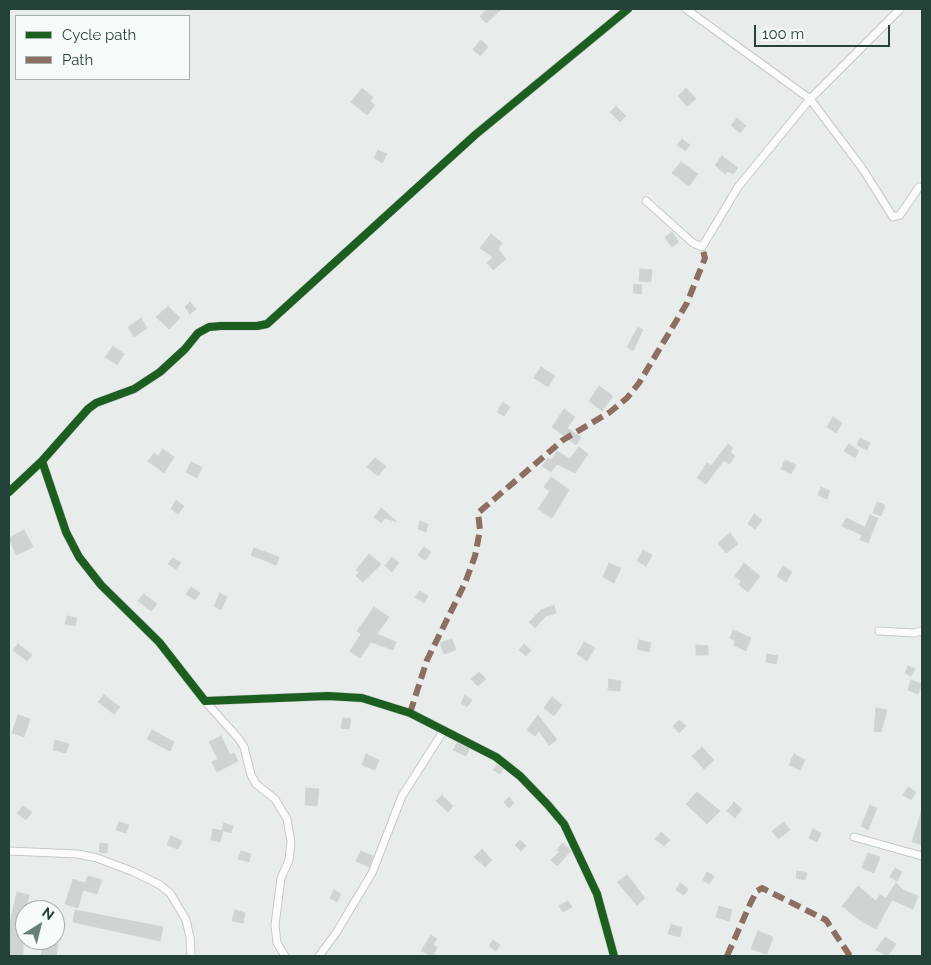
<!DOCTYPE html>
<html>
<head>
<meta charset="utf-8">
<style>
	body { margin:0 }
	#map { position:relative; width:931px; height:965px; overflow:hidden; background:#e8edeb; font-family:Raleway,sans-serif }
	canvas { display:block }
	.frame { position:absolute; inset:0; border:10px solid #24423a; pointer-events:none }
	.legend { position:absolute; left:15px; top:15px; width:175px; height:65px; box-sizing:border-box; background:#f7fbf9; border:1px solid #a3b1ad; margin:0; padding:6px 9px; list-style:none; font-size:15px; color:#24423a }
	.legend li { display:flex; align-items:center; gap:10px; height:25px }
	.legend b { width:25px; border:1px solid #a3b1ad }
	.north { position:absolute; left:15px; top:900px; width:50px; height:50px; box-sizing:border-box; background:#f7fbf9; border:1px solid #a3b1ad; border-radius:50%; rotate:36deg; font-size:14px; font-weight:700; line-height:20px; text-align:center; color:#24423a }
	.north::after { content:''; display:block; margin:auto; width:18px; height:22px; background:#697e78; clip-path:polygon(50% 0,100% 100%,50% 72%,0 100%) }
	.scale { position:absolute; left:754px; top:25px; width:136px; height:22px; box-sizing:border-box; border:2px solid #24423a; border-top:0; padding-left:6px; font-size:15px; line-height:18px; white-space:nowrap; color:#24423a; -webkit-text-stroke:4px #f7fbf9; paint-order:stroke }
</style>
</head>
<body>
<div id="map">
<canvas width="931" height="965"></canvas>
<div class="frame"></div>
<ul class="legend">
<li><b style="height:6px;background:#1b5e20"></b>Cycle path</li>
<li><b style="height:6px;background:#8d6e63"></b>Path</li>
</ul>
<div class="north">N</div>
<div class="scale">100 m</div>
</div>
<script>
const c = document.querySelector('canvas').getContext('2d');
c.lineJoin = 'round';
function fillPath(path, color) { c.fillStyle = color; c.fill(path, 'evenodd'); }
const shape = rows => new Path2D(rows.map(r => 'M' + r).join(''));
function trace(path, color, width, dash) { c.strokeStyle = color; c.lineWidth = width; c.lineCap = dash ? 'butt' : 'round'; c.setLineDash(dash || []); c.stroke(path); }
const building = shape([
	[488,9,502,9,486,23,480,16,488,9],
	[481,40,488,47,480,56,473,49,481,40],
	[362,88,373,97,370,101,375,105,367,115,351,102,362,88],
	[686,88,696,99,687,106,678,96,686,88],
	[616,106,626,116,620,122,610,112,616,106],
	[737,118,746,126,740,133,731,125,737,118],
	[682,139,690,145,685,151,677,145,682,139],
	[378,150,387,154,382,163,374,158,378,150],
	[722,156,738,168,733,174,728,171,725,174,715,165,722,156],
	[681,162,698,174,689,186,672,173,681,162],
	[672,232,679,242,672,247,665,237,672,232],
	[491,234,502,243,498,249,506,259,493,270,487,263,493,257,480,248,491,234],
	[640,269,652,270,651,282,639,281,640,269],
	[634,284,642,285,641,294,633,293,634,284],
	[190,302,196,309,190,314,185,307,190,302],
	[168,306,180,318,169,329,156,317,168,306],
	[141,318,147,328,134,337,128,327,141,318],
	[638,327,643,330,633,351,627,347,638,327],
	[113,346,124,354,117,365,105,357,113,346],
	[541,367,555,376,548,387,534,378,541,367],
	[599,386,613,396,602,411,589,401,599,386],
	[503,402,510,407,504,416,497,412,503,402],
	[564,409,575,417,567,428,581,437,576,445,552,427,564,409],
	[833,417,842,423,836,433,827,427,833,417],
	[860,438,870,443,867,450,857,445,860,438],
	[728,444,733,448,730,452,735,456,729,464,724,460,706,484,697,478,707,463,711,466,728,444],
	[849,444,859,451,855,458,844,451,849,444],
	[579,447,588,454,575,473,557,464,551,472,542,466,548,458,551,460,557,451,570,459,579,447],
	[163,449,174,457,164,473,148,461,154,453,158,456,163,449],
	[375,458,386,466,378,476,367,467,375,458],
	[785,460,796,465,791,474,781,469,785,460],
	[191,462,202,467,197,478,186,472,191,462],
	[551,477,569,490,552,518,538,509,550,491,544,487,551,477],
	[821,487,830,491,827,499,818,495,821,487],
	[176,500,184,506,178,514,171,509,176,500],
	[877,502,885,505,881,516,873,513,877,502],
	[381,508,397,522,385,518,381,523,374,517,381,508],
	[754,514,762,520,755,529,748,524,754,514],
	[870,515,878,518,868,543,860,540,862,535,842,526,846,518,865,527,870,515],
	[420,521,428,524,426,532,418,529,420,521],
	[24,530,33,547,16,555,9,538,24,530],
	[730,533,738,544,726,553,718,543,730,533],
	[424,547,431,552,425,560,418,555,424,547],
	[254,548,279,557,276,565,251,555,254,548],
	[643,550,652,555,646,566,637,561,643,550],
	[369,554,381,564,363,582,356,576,359,572,356,570,369,554],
	[392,557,399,563,392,572,385,566,392,557],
	[173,558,181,563,176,569,168,564,173,558],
	[609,563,621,568,614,583,603,577,609,563],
	[744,563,760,576,748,592,739,585,741,581,735,576,744,563],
	[783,566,792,572,786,582,777,576,783,566],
	[191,587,200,593,195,600,186,594,191,587],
	[420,591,428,596,424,603,415,597,420,591],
	[220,593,227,597,221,610,214,606,220,593],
	[144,594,157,604,151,611,138,601,144,594],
	[554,605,556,613,546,616,535,628,529,622,541,610,554,605],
	[374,607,389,617,377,634,396,642,393,650,371,642,360,658,350,651,361,634,357,631,374,607],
	[67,616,77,618,75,626,65,624,67,616],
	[733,630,751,638,746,651,733,645,735,641,730,638,733,630],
	[452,639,456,650,444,654,440,643,452,639],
	[639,640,651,643,649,652,637,649,639,640],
	[584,642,595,648,587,661,577,654,584,642],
	[18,644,32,655,27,661,13,650,18,644],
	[524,644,531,650,526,656,519,650,524,644],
	[696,645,708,646,708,655,696,655,696,645],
	[767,654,778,656,776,664,766,662,767,654],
	[908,666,915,669,911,676,905,673,908,666],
	[479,672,486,679,478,686,471,679,479,672],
	[609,679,621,681,620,691,608,690,609,679],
	[911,680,922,684,918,694,908,690,911,680],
	[104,695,120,707,114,714,98,702,104,695],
	[465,695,472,700,467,707,461,703,465,695],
	[552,697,562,705,554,716,544,708,552,697],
	[876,708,887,710,881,732,874,731,876,708],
	[18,715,30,719,24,737,12,733,18,715],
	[538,715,557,740,549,745,539,731,535,736,527,730,538,715],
	[343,718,351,719,349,729,341,728,343,718],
	[679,720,686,726,679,733,673,726,679,720],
	[152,730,174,742,170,751,147,739,152,730],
	[221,736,230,755,234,753,238,761,217,772,212,762,218,759,209,742,221,736],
	[55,740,69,744,66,753,53,750,55,740],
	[457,743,469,749,466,756,453,750,457,743],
	[702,747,714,760,704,769,692,756,702,747],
	[366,754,379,760,375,770,362,765,366,754],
	[794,754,805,760,800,770,789,765,794,754],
	[497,765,503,769,500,774,493,770,497,765],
	[908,787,916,792,911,800,903,795,908,787],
	[306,788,319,789,317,806,305,805,306,788],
	[697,792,720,811,707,824,686,804,697,792],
	[442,795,453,806,448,812,436,801,442,795],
	[509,797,514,803,509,808,504,802,509,797],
	[734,802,742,809,735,818,727,811,734,802],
	[870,805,877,808,868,830,861,826,870,805],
	[23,806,32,812,26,820,17,813,23,806],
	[921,813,922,813,922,845,912,842,921,813],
	[119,822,129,825,126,833,116,830,119,822],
	[784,822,790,830,778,839,772,831,784,822],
	[224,823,233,826,231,833,222,830,224,823],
	[213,829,223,831,220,842,211,840,213,829],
	[813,829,821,833,817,842,809,838,813,829],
	[661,832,670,840,664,846,655,839,661,832],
	[171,836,182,841,178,849,167,845,171,836],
	[520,840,526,846,521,851,515,845,520,840],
	[100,843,108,844,107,853,99,852,100,843],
	[563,843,571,851,557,866,551,860,559,852,557,850,563,843],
	[482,849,492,860,485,867,474,857,482,849],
	[241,851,251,854,249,862,238,859,241,851],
	[361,851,373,856,369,867,356,861,361,851],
	[868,853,880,857,874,873,862,868,868,853],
	[895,868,902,872,897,881,890,877,895,868],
	[797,871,807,873,805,880,796,878,797,871],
	[707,872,714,876,709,884,703,880,707,872],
	[627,875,645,898,637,905,617,882,627,875],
	[88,876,102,880,97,894,83,890,78,908,65,904,73,879,85,883,88,876],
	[680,883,688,889,684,895,676,890,680,883],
	[896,883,903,890,918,896,913,909,892,900,876,929,861,921,842,906,858,886,876,901,880,895,886,898,896,883],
	[334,890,341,894,337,902,330,898,334,890],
	[17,892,29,895,18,940,23,940,23,956,9,956,9,926,17,892],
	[568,901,572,907,563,912,559,906,568,901],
	[719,906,732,910,729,921,716,917,719,906],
	[75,910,163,927,160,941,73,922,75,910],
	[235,910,245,913,243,923,232,921,235,910],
	[671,924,682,928,680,937,668,934,671,924],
	[758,931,773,937,767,954,751,949,758,931],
	[431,935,437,939,433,945,437,947,433,956,421,951,431,935],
	[885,937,896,944,888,956,876,950,885,937],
	[44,940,55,940,54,943,58,944,56,956,41,956,44,940],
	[493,940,500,945,496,951,489,946,493,940]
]);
fillPath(building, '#cfd4d2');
trace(building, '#d1d6d4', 1);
const minor = shape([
	[686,9,810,99,862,168,893,217,900,215,919,187],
	[646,201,693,243,702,247,738,187,810,99,900,9],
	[42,461,66,532,79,557,101,585,159,642,205,701,328,696,362,698,410,713,496,757,520,776,548,805,564,824,597,894,614,956],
	[9,492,42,461,88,409,96,403,134,389,160,372,185,349,198,333,209,327,221,326,257,326,267,324,475,135,628,9],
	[879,631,914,633,922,631],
	[205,701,239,739,244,747,251,775,256,784,275,799,287,819,291,842,289,860,281,878,275,925,277,943,285,956],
	[854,837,922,856],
	[9,851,78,854,97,858,134,872,160,885,170,893,186,920,190,937,191,956],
	[319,956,336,933,372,873,402,796,444,730]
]);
trace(minor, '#c5cac8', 9);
trace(minor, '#fcfcfc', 7);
trace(shape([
	[410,713,427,660,465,583,475,556,480,530,478,513,563,440,610,412,627,398,639,383,687,303,705,258,702,247],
	[727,956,751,902,757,891,762,888,826,920,850,956]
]), '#8d6e63', 6, [12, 6]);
trace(shape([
	[42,461,66,532,79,557,101,585,159,642,205,701,328,696,362,698,410,713,496,757,520,776,548,805,564,824,597,894,614,956],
	[9,492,42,461,88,409,96,403,134,389,160,372,185,349,198,333,209,327,221,326,257,326,267,324,475,135,628,9]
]), '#1b5e20', 8);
</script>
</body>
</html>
